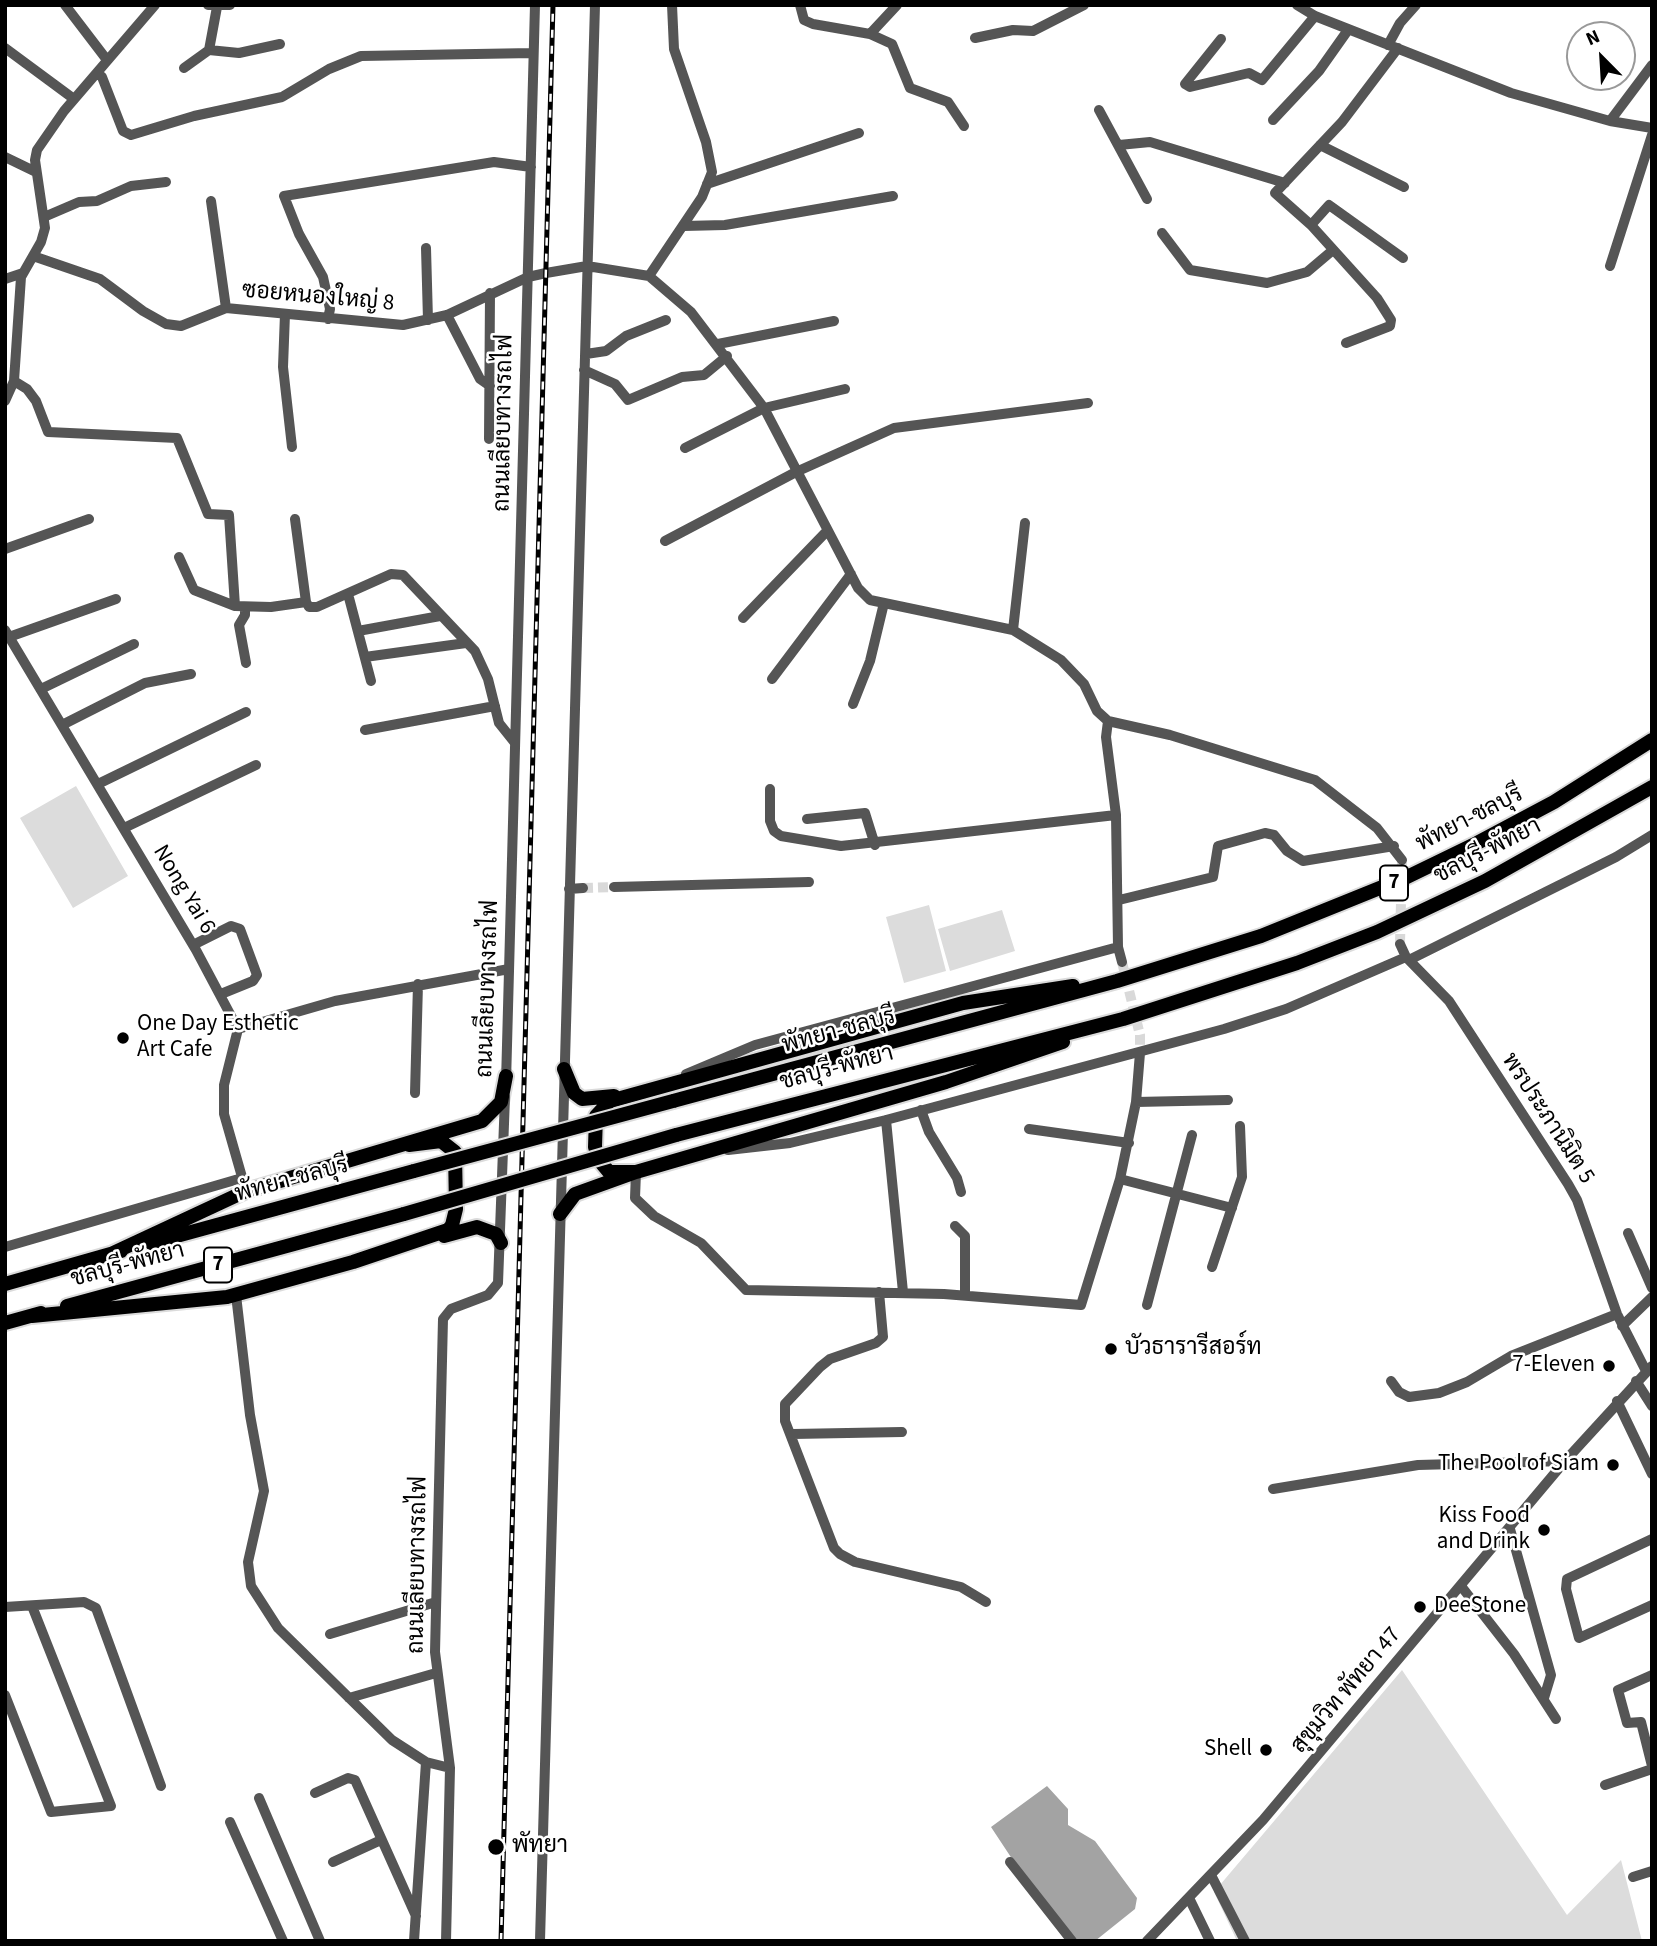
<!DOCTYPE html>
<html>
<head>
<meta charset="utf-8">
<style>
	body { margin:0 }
	#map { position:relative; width:1657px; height:1946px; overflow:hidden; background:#fff; font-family:"Source Sans 3",sans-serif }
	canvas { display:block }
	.frame { position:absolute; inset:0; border:7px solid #000; pointer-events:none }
	.north { position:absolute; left:1566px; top:21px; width:70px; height:70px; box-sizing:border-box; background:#fff; border:2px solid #999; border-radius:50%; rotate:336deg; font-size:19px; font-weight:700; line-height:28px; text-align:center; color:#000 }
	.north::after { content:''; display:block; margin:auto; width:24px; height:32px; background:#000; clip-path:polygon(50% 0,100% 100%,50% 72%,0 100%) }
</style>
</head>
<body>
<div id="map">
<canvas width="1657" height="1946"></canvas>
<div class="frame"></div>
<div class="north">N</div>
</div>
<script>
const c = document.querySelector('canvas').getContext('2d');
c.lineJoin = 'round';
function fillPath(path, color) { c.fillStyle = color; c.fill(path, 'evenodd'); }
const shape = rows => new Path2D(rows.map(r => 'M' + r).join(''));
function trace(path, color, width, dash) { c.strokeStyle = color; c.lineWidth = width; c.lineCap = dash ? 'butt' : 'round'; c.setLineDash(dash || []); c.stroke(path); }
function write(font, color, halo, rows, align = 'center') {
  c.font = font + ' "Source Sans 3",Sarabun,sans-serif'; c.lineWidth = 5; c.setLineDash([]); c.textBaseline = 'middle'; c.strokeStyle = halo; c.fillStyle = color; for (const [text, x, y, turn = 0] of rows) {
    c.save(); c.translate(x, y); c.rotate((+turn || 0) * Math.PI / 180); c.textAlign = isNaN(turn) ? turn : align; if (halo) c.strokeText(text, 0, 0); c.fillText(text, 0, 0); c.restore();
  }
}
fillPath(shape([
	[76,786,128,876,73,908,20,818],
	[929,905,946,971,904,983,886,917],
	[1002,910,1015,951,950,971,938,929],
	[1402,1670,1567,1915,1621,1860,1642,1941,1237,1941,1214,1892]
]), '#dcdcdc');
fillPath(shape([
	[1047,1786,1068,1809,1068,1825,1095,1841,1137,1898,1135,1909,1095,1941,1076,1940,1028,1883,991,1827]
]), '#a3a3a3');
trace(shape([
	[583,888,614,887],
	[1400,944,1402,860],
	[1122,962,1140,1035,1140,1053]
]), '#d9d9d9', 10, [10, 5]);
const highway = shape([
	[564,1069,574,1093,582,1099,614,1096],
	[673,1101,1117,981,1261,936,1407,877,1477,843,1554,802,1652,740],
	[676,1135,1123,1019,1297,963,1377,932,1485,881,1652,787],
	[636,1172,609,1172,599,1160,595,1147,596,1116,610,1101,963,1003,1073,986],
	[560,1214,575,1194,636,1172,946,1082,1063,1042],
	[444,1236,477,1227,496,1234,501,1243],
	[151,1243,414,1171],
	[113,1253,246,1191,482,1121,501,1102,506,1076],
	[5,1284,121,1251],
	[67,1306,404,1214],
	[32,1316,227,1297,353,1262,448,1230,452,1225,456,1209,455,1152,441,1141,409,1145],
	[5,1323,41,1313]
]);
trace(highway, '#dbdbdb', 18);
trace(shape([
	[65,5,107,60],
	[208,5,230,5],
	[800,5,804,20,813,24,870,34,892,44,910,88,948,102,964,126],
	[1297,5,1315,16,1511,93,1610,121,1652,128],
	[870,34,897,5],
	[975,38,1013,30,1033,31,1084,5],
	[1221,39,1185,84,1190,87,1249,73,1262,80,1315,16],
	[1388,45,1400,23,1416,5],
	[5,48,74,99],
	[209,50,239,53,280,44],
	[184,68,209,50,217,7],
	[97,73,102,77,123,131,131,135,194,116,282,97,329,69,361,56,533,53],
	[1099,110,1147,199],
	[1273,120,1319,71,1348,30],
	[1610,121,1652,65],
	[1119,145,1150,142,1285,183],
	[1320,145,1404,187],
	[5,157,36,172],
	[707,184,859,133],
	[211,201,226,308],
	[44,217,79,202,97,201,131,186,166,182],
	[1311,225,1329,205,1403,258],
	[684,226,725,225,893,196],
	[1162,233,1190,270,1267,283,1307,272,1333,250],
	[426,248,428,320],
	[33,256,100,279,143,311,166,324,181,326,226,308,403,325,447,315,528,277,546,273,587,266,649,276,691,312,764,408,858,588,870,600,1013,630,1061,660,1084,684,1097,711,1108,721,1170,735,1315,780,1377,828,1402,860],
	[1610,266,1652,135],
	[649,276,702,197,712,172,706,142,674,49,672,5],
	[5,279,23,273],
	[285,314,283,367,292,447],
	[447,315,480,379,490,386],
	[328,319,330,309,323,277,299,234,284,196,494,162,531,167],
	[1346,343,1390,326,1391,320,1377,298,1311,225,1275,193,1342,122,1398,48],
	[718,344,834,321],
	[586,354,606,351,626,336,666,320],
	[584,370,615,384,628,400,682,377,704,375,727,356],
	[14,381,27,389,36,401,48,432,177,438,208,514,229,515,235,606,271,607,306,602,309,607,317,607,391,574,403,575,475,651,488,679,499,723,515,743],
	[5,401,14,381,21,277,41,242,45,228,35,160,37,150,64,111,155,5],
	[489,439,490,293],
	[685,448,764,408,845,389],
	[295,519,306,602],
	[665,541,796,472,894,428,1088,403],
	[5,549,89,519],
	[179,557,194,590,235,606],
	[348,594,371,681],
	[245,607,245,615,239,625,246,663],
	[743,618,827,531],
	[5,630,196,950,238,1029,224,1085,224,1114,246,1191],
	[1013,630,1025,523],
	[358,631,440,616],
	[9,637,116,599],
	[365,657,466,643],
	[772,679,851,574],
	[41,689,134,644],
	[853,704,870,661,884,603],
	[1108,721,1106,737,1116,815,1118,947,1122,962],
	[62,725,145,683,191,674],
	[365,730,495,706],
	[98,784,246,712],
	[770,789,770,821,774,831,781,836,841,846,1116,815],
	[807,819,865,813,875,845],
	[124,828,256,765],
	[614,887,809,882],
	[569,889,583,888],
	[1119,900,1213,877,1218,846,1265,833,1274,835,1287,851,1303,861,1394,846],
	[1400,944,1406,957,1449,1001,1568,1184,1577,1200,1617,1314,1646,1371],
	[193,945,231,926,240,929,257,975,253,981,221,994],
	[1409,960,1616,857,1652,835],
	[238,1029,335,1001,509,969],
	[686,1074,755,1045,1118,947],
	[506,1082,535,5],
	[415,1093,418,984],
	[1136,1102,1228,1100],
	[921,1110,929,1132,957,1178,961,1192],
	[886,1120,903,1292],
	[1029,1129,1129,1143],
	[728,1150,790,1143,886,1120,1224,1029,1286,1009,1406,957],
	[636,1172,635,1198,654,1216,701,1243,746,1290,944,1294,1081,1305,1120,1179,1136,1102,1140,1053],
	[1120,1179,1232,1208],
	[955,1226,965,1236,965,1295],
	[1628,1233,1652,1288],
	[5,1247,242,1178],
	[1212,1267,1242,1177,1240,1126],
	[879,1292,883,1337,876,1343,830,1359,820,1367,785,1404,785,1421,834,1548,840,1554,855,1562,961,1587,986,1602],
	[236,1295,250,1415,264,1491,248,1562,251,1586,278,1628,392,1740,426,1762,450,1768],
	[1147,1305,1192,1135],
	[1622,1326,1652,1297],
	[1391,1381,1399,1392,1409,1397,1439,1393,1467,1382,1511,1356,1617,1314],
	[1636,1381,1652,1406],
	[1617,1401,1652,1474],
	[793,1434,902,1432],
	[1273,1489,1418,1465,1565,1461],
	[1510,1529,1551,1675,1544,1698],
	[1652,1539,1567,1579,1566,1589,1579,1638,1652,1605],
	[1461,1586,1514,1654,1556,1719],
	[5,1607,84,1602,96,1608,161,1786],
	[330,1634,436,1602],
	[1652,1675,1618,1690,1627,1723,1641,1722,1652,1766],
	[5,1695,51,1812,111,1806,32,1606],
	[349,1698,436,1673],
	[1605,1785,1652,1769],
	[315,1793,348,1778,355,1780,416,1916],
	[259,1798,320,1941],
	[230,1822,283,1941],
	[333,1862,381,1840],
	[1010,1862,1072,1941],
	[1212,1877,1245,1941],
	[1633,1877,1652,1871],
	[1190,1900,1210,1941],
	[414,1941,426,1762],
	[446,1941,450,1768,435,1652,443,1319,451,1309,488,1295,498,1283,505,1097],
	[540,1941,595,5],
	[1147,1941,1263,1820,1565,1461,1652,1366]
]), '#555', 10);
trace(highway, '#000', 14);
const rail = shape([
	[501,1941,553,5]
]);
trace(rail, '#000', 5);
trace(rail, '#fff', 2.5, [8]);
const highwayBridge = shape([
	[414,1171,673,1101],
	[404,1214,676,1135]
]);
trace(highwayBridge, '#dbdbdb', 18, []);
trace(highwayBridge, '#000', 14);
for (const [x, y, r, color] of [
	[123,1038,7,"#000"],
	[1111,1349,7,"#000"],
	[1609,1366,7,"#000"],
	[1613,1465,7,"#000"],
	[1544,1530,7,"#000"],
	[1420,1607,7,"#000"],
	[1266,1750,7,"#000"],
	[496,1847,9,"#000"]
]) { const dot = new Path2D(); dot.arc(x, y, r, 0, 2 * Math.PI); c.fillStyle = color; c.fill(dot); trace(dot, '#fff', 2.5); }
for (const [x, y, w] of [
	[1394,883,28],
	[218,1265,28]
]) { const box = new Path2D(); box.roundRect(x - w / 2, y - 17.5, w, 35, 5); c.fillStyle = '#fff'; c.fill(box); trace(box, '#000', 2); }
write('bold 21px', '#000', null, [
	["7",1394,883],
	["7",218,1265]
]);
write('23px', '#000', '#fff', [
	["ซอยหนองใหญ่ 8",318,298,5],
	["ถนนเลียบทางรถไฟ",505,423,-89],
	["พัทยา-ชลบุรี",1470,820,-27],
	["ชลบุรี-พัทยา",1488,852,-27],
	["Nong Yai 6",183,890,59],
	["ถนนเลียบทางรถไฟ",489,989,-88],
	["พัทยา-ชลบุรี",839,1032,-15],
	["ชลบุรี-พัทยา",837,1069,-15],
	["พรประภานิมิต 5",1547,1119,57],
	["พัทยา-ชลบุรี",292,1181,-15],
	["ชลบุรี-พัทยา",128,1266,-15],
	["ถนนเลียบทางรถไฟ",419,1565,-89],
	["สุขุมวิท พัทยา 47",1347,1691,-50]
]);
write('23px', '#000', '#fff', [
	["One Day Esthetic",137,1025],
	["Art Cafe",137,1051],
	["บัวธารารีสอร์ท",1125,1349],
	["7-Eleven",1595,1366,"right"],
	["The Pool of Siam",1599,1465,"right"],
	["Kiss Food",1530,1517,"right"],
	["and Drink",1530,1543,"right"],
	["DeeStone",1434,1607],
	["Shell",1252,1750,"right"],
	["พัทยา",512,1847]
], 'left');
</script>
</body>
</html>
